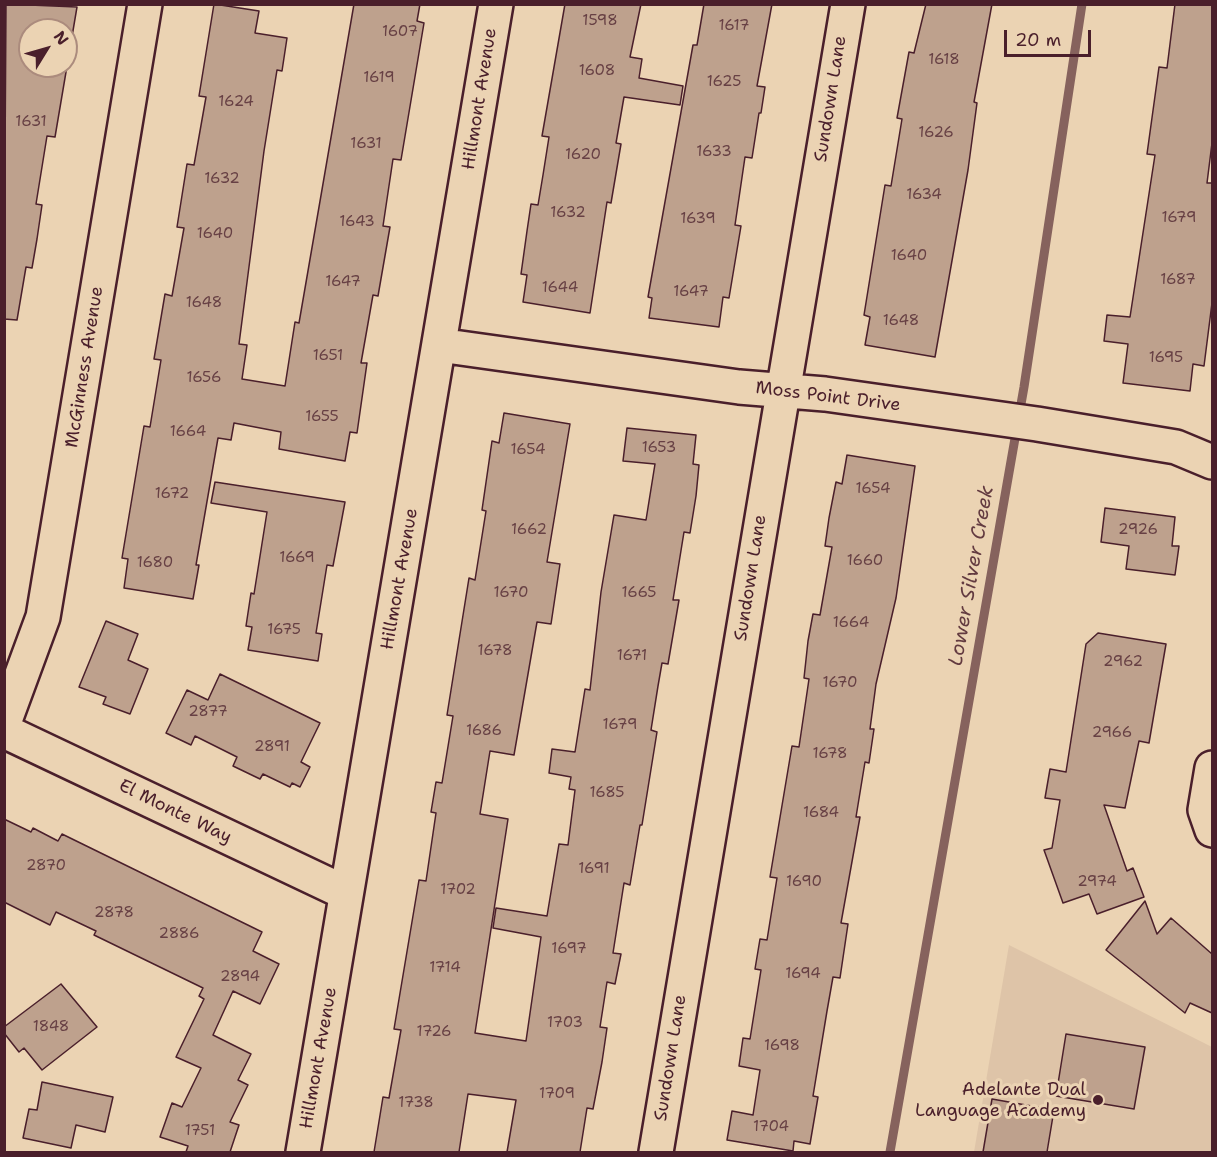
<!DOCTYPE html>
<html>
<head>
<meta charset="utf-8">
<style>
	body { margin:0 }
	#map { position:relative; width:1217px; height:1157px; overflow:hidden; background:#ebd3b3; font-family:"Shantell Sans",sans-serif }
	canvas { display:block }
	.frame { position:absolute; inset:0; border:6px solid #4a1f2b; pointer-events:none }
	.north { position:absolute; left:18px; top:18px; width:60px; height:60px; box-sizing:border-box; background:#ebd3b3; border:2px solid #ab8b7d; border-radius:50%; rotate:53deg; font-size:16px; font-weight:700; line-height:24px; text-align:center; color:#4a1f2b }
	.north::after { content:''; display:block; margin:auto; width:21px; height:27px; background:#4a1f2b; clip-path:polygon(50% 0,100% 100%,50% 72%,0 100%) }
	.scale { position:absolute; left:1004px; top:30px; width:87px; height:27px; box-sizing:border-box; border:3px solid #4a1f2b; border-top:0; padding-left:8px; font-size:18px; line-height:21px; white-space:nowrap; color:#4a1f2b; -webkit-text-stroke:4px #ebd3b3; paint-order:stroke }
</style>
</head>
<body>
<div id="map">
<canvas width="1217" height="1157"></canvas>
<div class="frame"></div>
<div class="north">N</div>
<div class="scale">20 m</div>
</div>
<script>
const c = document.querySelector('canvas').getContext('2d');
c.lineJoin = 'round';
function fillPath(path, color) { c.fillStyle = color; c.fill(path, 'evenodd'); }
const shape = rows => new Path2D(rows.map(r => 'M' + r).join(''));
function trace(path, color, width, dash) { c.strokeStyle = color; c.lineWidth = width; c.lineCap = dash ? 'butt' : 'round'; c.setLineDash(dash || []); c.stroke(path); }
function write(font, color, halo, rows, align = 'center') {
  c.font = font + ' "Shantell Sans",sans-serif'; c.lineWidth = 6; c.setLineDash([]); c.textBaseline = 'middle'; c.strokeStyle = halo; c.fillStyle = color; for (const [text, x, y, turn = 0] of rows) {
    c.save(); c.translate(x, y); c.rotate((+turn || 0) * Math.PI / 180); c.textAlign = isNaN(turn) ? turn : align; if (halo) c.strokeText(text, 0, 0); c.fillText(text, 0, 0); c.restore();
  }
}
fillPath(shape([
	[1009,945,1212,1047,1212,1152,974,1152]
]), '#dec4a8');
trace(shape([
	[890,1152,1024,387,1082,4]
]), '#86625d', 9);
const building = shape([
	[6,4,77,7,55,137,47,136,36,204,42,205,37,239,32,268,26,267,17,320,4,319,6,4],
	[30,30,66,30,66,66,30,66,30,30],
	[214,4,259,11,255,33,287,38,282,71,277,70,264,151,239,344,247,345,242,379,285,386,295,322,299,323,354,4,420,4,417,21,424,23,401,160,393,159,383,226,390,227,378,296,373,295,361,363,367,363,357,433,350,432,345,461,279,449,281,432,234,423,231,440,218,438,196,565,199,565,193,599,124,588,128,559,122,558,144,426,150,427,161,360,154,359,165,294,172,296,184,228,177,227,187,164,194,165,206,97,199,96,214,4],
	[565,4,641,4,630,57,642,59,639,78,683,86,680,105,624,97,616,143,621,144,611,203,607,202,590,313,523,302,527,275,521,274,527,231,531,204,538,205,543,175,549,137,542,136,565,4],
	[704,4,772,4,757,86,765,87,761,113,759,113,752,158,745,157,735,225,741,226,729,298,723,297,719,327,649,318,652,298,648,297,693,45,697,45,704,4],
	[926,4,992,4,974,102,977,103,968,170,935,357,865,345,870,317,864,315,885,185,891,186,902,119,897,118,909,52,914,53,926,4],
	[1175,4,1212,4,1212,143,1207,183,1212,183,1212,303,1204,366,1193,364,1190,391,1123,383,1128,344,1104,341,1107,315,1130,317,1155,155,1147,154,1159,67,1167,68,1175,4],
	[504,413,570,424,547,562,560,564,551,624,537,622,514,755,490,751,480,814,508,819,475,1033,526,1041,541,937,493,928,496,908,547,916,559,844,568,845,575,790,569,789,571,777,549,773,552,749,575,752,585,689,590,690,601,592,614,515,646,520,655,464,623,461,627,428,696,435,693,464,699,465,696,496,690,533,684,532,673,600,679,600,668,664,662,663,658,686,651,730,657,732,642,825,640,825,630,885,624,883,613,953,621,954,615,984,607,982,600,1027,607,1028,602,1062,593,1109,587,1108,580,1152,507,1152,516,1100,468,1094,459,1152,374,1152,383,1097,389,1098,401,1030,394,1029,419,880,426,881,436,813,431,812,436,782,442,783,453,716,447,715,469,578,475,580,486,511,482,510,492,441,499,443,504,413],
	[847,455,915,466,896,598,876,684,870,729,874,729,869,763,865,762,856,817,860,817,841,923,848,924,840,978,833,977,827,1011,813,1096,818,1097,810,1144,794,1141,793,1151,727,1140,732,1111,753,1115,760,1070,739,1066,743,1038,750,1039,761,970,755,969,760,939,767,940,777,878,770,877,792,746,799,747,809,679,804,678,808,641,813,614,820,615,832,547,825,546,829,518,836,482,842,484,847,455],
	[215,482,345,502,333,566,327,565,316,633,322,634,318,661,248,650,252,627,246,626,251,593,254,594,267,512,211,503,215,482],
	[1105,508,1175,517,1172,546,1179,546,1175,575,1126,569,1129,546,1101,542,1105,508],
	[106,621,138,634,128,660,148,669,130,714,103,704,106,697,79,687,106,621],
	[1098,633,1166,644,1149,743,1139,741,1125,808,1104,805,1127,871,1133,868,1144,897,1097,914,1089,894,1063,903,1044,850,1052,848,1060,800,1045,798,1050,769,1066,772,1086,644,1098,633],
	[220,674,320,723,301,762,310,767,300,787,292,783,290,787,263,774,260,779,233,766,237,757,195,736,191,745,166,733,187,690,208,700,220,674],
	[4,819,31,832,33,828,58,841,62,834,262,932,253,951,279,964,260,1004,233,991,213,1035,251,1054,238,1080,248,1085,230,1122,239,1125,230,1152,186,1152,188,1146,160,1137,172,1103,182,1107,201,1068,176,1057,204,999,199,996,203,988,94,935,96,931,56,912,50,925,4,902,4,819],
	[1145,901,1157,934,1171,918,1212,954,1212,1013,1190,1003,1185,1013,1106,950,1145,901],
	[61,984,97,1027,42,1070,24,1048,19,1052,4,1033,4,1027,61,984],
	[1066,1034,1145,1047,1134,1109,1056,1096,1066,1034],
	[42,1082,113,1097,105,1132,76,1125,71,1148,23,1138,29,1109,37,1110,42,1082],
	[992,1099,1054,1110,1047,1152,983,1152,992,1099]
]);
fillPath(building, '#bea18d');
trace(building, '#4a1f2b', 1.5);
const minor = shape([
	[439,345,739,387,825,394,1037,424,1176,447,1212,462],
	[4,723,43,617,145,4],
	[4,731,346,893],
	[1212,768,1205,810,1212,830],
	[303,1152,496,4],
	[656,1152,848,4]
]);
trace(minor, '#4a1f2b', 38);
trace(minor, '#ebd3b3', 33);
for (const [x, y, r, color] of [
	[1098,1100,6,"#4a1f2b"]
]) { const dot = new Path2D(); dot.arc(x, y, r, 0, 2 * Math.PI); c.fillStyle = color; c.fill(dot); trace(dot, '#ebd3b3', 2); }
write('15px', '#674044', null, [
	["1598",600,21],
	["1617",734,26],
	["1607",400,32],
	["1618",944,60],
	["1608",597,71],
	["1619",379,78],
	["1625",724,82],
	["1624",236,102],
	["1631",31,122],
	["1626",936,133],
	["1631",366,144],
	["1633",714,152],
	["1620",583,155],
	["1632",222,179],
	["1634",924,195],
	["1632",568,213],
	["1679",1179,218],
	["1639",698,219],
	["1643",357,222],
	["1640",215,234],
	["1640",909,256],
	["1687",1178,280],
	["1647",343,282],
	["1644",560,288],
	["1647",691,292],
	["1648",204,303],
	["1648",901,321],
	["1651",328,356],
	["1695",1166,358],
	["1656",204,378],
	["1655",322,417],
	["1664",188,432],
	["1653",659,448],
	["1654",528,450],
	["1654",873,489],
	["1672",172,494],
	["1662",529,530],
	["2926",1138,530],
	["1669",297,558],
	["1660",865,561],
	["1680",155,563],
	["1670",511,593],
	["1665",639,593],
	["1664",851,623],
	["1675",284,630],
	["1678",495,651],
	["1671",632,656],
	["2962",1123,662],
	["1670",840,683],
	["2877",208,712],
	["1679",620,725],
	["1686",484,731],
	["2966",1112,733],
	["2891",272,747],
	["1678",830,754],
	["1685",607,793],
	["1684",821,813],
	["2870",46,866],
	["1691",594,869],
	["1690",804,882],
	["2974",1097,882],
	["1702",458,890],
	["2878",114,913],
	["2886",179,934],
	["1697",569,949],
	["1714",445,968],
	["1694",803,974],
	["2894",240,977],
	["1703",565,1023],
	["1848",51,1027],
	["1726",434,1032],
	["1698",782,1046],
	["1709",557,1094],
	["1738",416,1103],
	["1704",771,1127],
	["1751",200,1131]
]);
write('18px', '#4a1f2b', '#ebd3b3', [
	["Hillmont Avenue",480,99,-81],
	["Sundown Lane",831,99,-81],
	["McGinness Avenue",85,367,-81],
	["Moss Point Drive",828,397,7],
	["Sundown Lane",751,578,-81],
	["Hillmont Avenue",400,579,-80],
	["El Monte Way",175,812,26],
	["Hillmont Avenue",319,1058,-80],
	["Sundown Lane",671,1058,-81]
]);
write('18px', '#4a1f2b', '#ebd3b3', [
	["Adelante Dual",1086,1090],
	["Language Academy",1086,1111]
], 'right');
write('italic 20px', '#633b40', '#ebd3b3', [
	["Lower Silver Creek",972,576,-80]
]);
</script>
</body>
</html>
